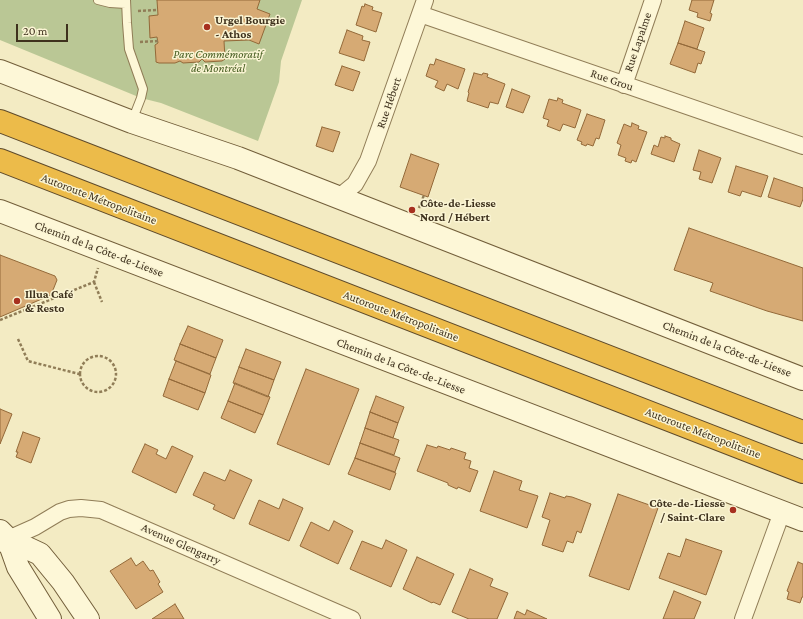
<!DOCTYPE html>
<html>
<head>
<meta charset="utf-8">
<style>
	body { margin:0 }
	#map { position:relative; width:803px; height:619px; overflow:hidden; background:#f3ebc3; font-family:"Crimson Pro",serif }
	canvas { display:block }
	.scale { position:absolute; left:16px; top:24px; width:52px; height:18px; box-sizing:border-box; border:2px solid #3e311d; border-top:0; padding-left:5px; font-size:12px; line-height:14px; white-space:nowrap; color:#3e311d; -webkit-text-stroke:3px #faf4d3; paint-order:stroke }
</style>
</head>
<body>
<div id="map">
<canvas width="803" height="619"></canvas>
<div class="scale">20 m</div>
</div>
<script>
const c = document.querySelector('canvas').getContext('2d');
c.lineJoin = 'round';
function fillPath(path, color) { c.fillStyle = color; c.fill(path, 'evenodd'); }
const shape = rows => new Path2D(rows.map(r => 'M' + r).join(''));
function trace(path, color, width, dash) { c.strokeStyle = color; c.lineWidth = width; c.lineCap = dash ? 'butt' : 'round'; c.setLineDash(dash || []); c.stroke(path); }
function write(font, color, halo, rows, align = 'center') {
  c.font = font + ' "Crimson Pro",serif'; c.lineWidth = 3; c.setLineDash([]); c.textBaseline = 'middle'; c.strokeStyle = halo; c.fillStyle = color; for (const [text, x, y, turn = 0] of rows) {
    c.save(); c.translate(x, y); c.rotate((+turn || 0) * Math.PI / 180); c.textAlign = isNaN(turn) ? turn : align; if (halo) c.strokeText(text, 0, 0); c.fillText(text, 0, 0); c.restore();
  }
}
fillPath(shape([
	[0,0,302,0,281,61,279,82,258,141,161,103,141,98,0,40]
]), '#bac795');
const building = shape([
	[157,0,260,0,257,9,270,14,259,44,249,40,224,41,225,59,222,61,205,62,202,59,199,62,183,63,180,61,175,63,159,63,156,62,156,60,155,45,158,43,157,37,150,38,149,16,158,15,157,0],
	[692,0,714,0,710,13,712,14,710,21,697,17,698,13,689,10,692,0],
	[365,4,373,7,372,10,382,13,376,32,356,25,362,6,364,7,365,4],
	[685,21,704,28,697,49,678,43,685,21],
	[347,30,363,36,362,40,370,42,364,61,339,53,347,30],
	[678,43,705,52,701,64,698,63,695,73,670,64,678,43],
	[436,59,465,69,458,89,447,84,444,91,435,87,438,81,426,76,430,64,434,65,436,59],
	[342,66,360,72,353,91,335,85,342,66],
	[474,73,482,75,483,73,488,74,487,77,505,84,498,104,490,102,488,108,467,101,469,93,468,92,474,73],
	[512,89,530,96,523,113,506,107,512,89],
	[558,98,563,100,562,103,581,110,575,128,563,124,560,131,547,126,549,120,543,118,549,99,557,101,558,98],
	[587,114,605,120,599,139,596,138,593,146,587,144,586,146,581,144,582,142,577,140,587,114],
	[632,123,639,126,638,129,647,132,636,162,632,160,631,163,625,161,626,158,618,155,621,145,617,143,624,124,631,127,632,123],
	[322,127,340,132,333,152,316,146,322,127],
	[665,136,671,138,671,140,680,144,674,162,651,154,654,145,658,147,661,137,665,138,665,136],
	[699,150,721,158,712,183,699,179,701,172,693,170,699,150],
	[411,154,439,164,428,197,400,187,411,154],
	[736,166,768,176,761,197,742,191,740,196,728,192,736,166],
	[774,178,803,188,803,199,800,207,768,197,774,178],
	[689,228,803,268,803,321,767,311,710,291,713,283,674,270,689,228],
	[0,255,55,276,57,280,51,295,0,317,0,255],
	[188,326,223,340,216,358,180,344,188,326],
	[180,344,216,358,210,374,174,360,180,344],
	[246,349,281,362,274,380,239,367,246,349],
	[176,361,211,375,205,393,169,379,176,361],
	[239,367,274,380,268,397,233,383,239,367],
	[306,369,359,389,329,465,277,444,306,369],
	[169,379,205,393,198,410,163,396,169,379],
	[235,383,270,397,263,415,228,401,235,383],
	[376,396,404,407,398,423,370,412,376,396],
	[228,401,263,415,255,433,221,418,228,401],
	[0,409,12,414,0,444,0,409],
	[370,412,398,423,393,438,365,428,370,412],
	[365,428,399,440,394,455,360,443,365,428],
	[23,432,40,438,31,463,16,457,18,452,16,452,23,432],
	[360,443,400,458,395,472,355,458,360,443],
	[145,444,158,450,156,454,166,459,172,446,193,456,176,493,132,472,145,444],
	[427,445,437,448,438,446,450,450,451,448,466,453,464,459,471,461,469,468,478,471,470,492,458,487,457,489,448,485,448,483,417,471,427,445],
	[355,458,396,473,390,490,348,474,355,458],
	[230,470,252,480,234,519,213,509,215,505,193,495,204,472,225,481,230,470],
	[494,471,522,481,519,490,538,496,527,528,480,511,494,471],
	[550,493,565,498,566,496,572,497,591,504,581,533,577,531,573,543,567,541,563,552,542,545,550,520,542,517,550,493],
	[618,494,658,508,629,590,589,576,618,494],
	[283,499,303,508,289,541,249,524,259,500,279,509,283,499],
	[334,521,353,531,338,564,300,546,311,522,329,531,334,521],
	[686,539,722,551,706,595,659,578,668,553,680,557,686,539],
	[386,540,407,550,391,587,350,569,362,541,382,549,386,540],
	[417,557,454,574,440,605,433,602,432,603,403,589,417,557],
	[131,558,136,566,143,561,150,571,153,570,160,582,158,584,163,592,136,609,110,571,131,558],
	[798,562,803,564,803,597,802,597,800,603,787,599,789,592,787,591,798,562],
	[470,569,493,579,490,586,508,593,497,619,469,619,452,612,470,569],
	[674,591,701,602,694,619,663,619,674,591],
	[175,604,184,619,152,619,175,604],
	[527,610,547,619,514,619,517,611,525,615,527,610]
]);
fillPath(building, '#d6aa74');
trace(building, '#936939', 1);
const lane = shape([
	[98,0,110,3,126,4],
	[126,0,127,23,129,49,143,89,141,98,132,121]
]);
const street = shape([
	[420,14,803,146],
	[624,85,653,0],
	[339,197,355,184,368,161,425,0],
	[3,544,8,539,35,527,60,512,69,509,81,508,101,510,352,619],
	[743,619,782,512]
]);
const secondary = shape([
	[0,71,132,122,238,158,803,379],
	[0,211,803,520],
	[0,531,8,539,40,554,63,582,88,619],
	[8,539,18,567,50,619]
]);
const highway = shape([
	[0,121,803,432],
	[0,160,803,472]
]);
trace(lane, '#907d57', 10);
trace(street, '#907d57', 18);
trace(secondary, '#725e3a', 24);
trace(highway, '#5e4a2b', 24);
trace(shape([
	[138,11,158,10],
	[140,42,158,41],
	[419,208,424,195],
	[94,282,102,302],
	[0,320,94,282,98,268],
	[18,339,28,361,79,374],
	'80 374a18 18 0 1 1 36 0a18 18 0 1 1-36 0Z'
]), '#907d57', 2.5, [3, 2]);
trace(lane, '#fdf7d7', 8);
trace(street, '#fdf7d7', 16);
trace(secondary, '#fdf7d7', 22);
trace(highway, '#ecbb4a', 22);
for (const [x, y, r, color] of [
	[207,27,4,"#a7301f"],
	[412,210,4,"#a7301f"],
	[17,301,4,"#a7301f"],
	[733,510,4,"#a7301f"]
]) { const dot = new Path2D(); dot.arc(x, y, r, 0, 2 * Math.PI); c.fillStyle = color; c.fill(dot); trace(dot, '#faf4d3', 1.5); }
write('bold 12px', '#3e311d', '#faf4d3', [
	["Urgel Bourgie",215,20],
	["- Athos",215,34],
	["Côte-de-Liesse",420,203],
	["Nord / Hébert",420,217],
	["Illua Café",25,294],
	["& Resto",25,308],
	["Côte-de-Liesse",725,503,"right"],
	["/ Saint-Clare",725,517,"right"]
], 'left');
write('12px', '#3e311d', '#faf4d3', [
	["Rue Lapalme",638,42,-71],
	["Rue Grou",612,80,19],
	["Rue Hébert",389,103,-71],
	["Autoroute Métropolitaine",99,199,21],
	["Chemin de la Côte-de-Liesse",99,249,21],
	["Autoroute Métropolitaine",401,316,21],
	["Chemin de la Côte-de-Liesse",727,349,21],
	["Chemin de la Côte-de-Liesse",401,366,21],
	["Autoroute Métropolitaine",703,433,21],
	["Avenue Glengarry",181,544,24]
]);
write('italic 12px', '#465d21', '#faf4d3', [
	["Parc Commémoratif",218,54],
	["de Montréal",218,68]
]);
</script>
</body>
</html>
